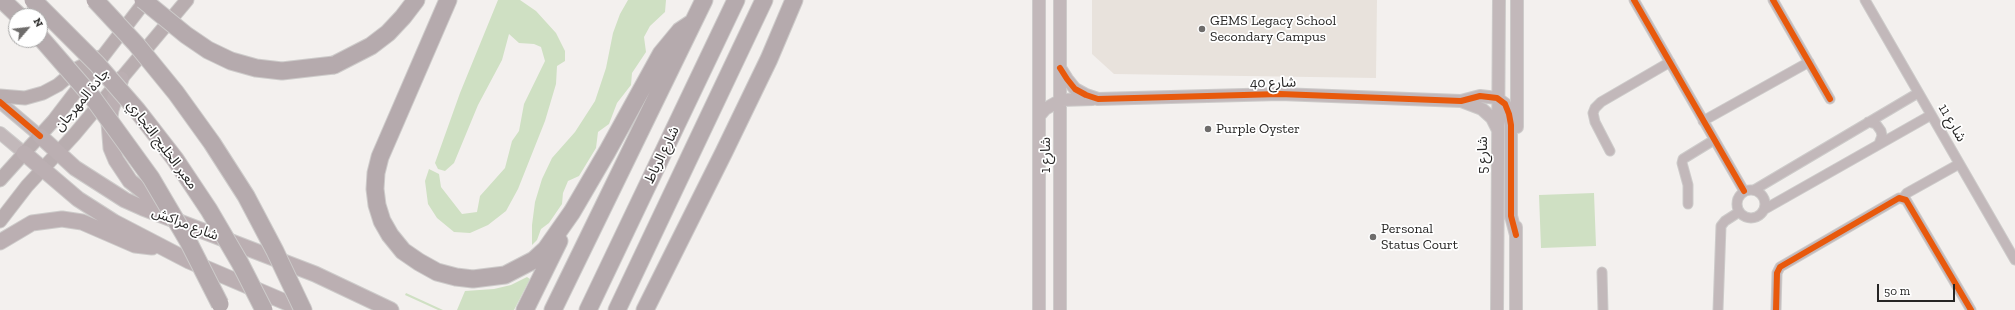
<!DOCTYPE html>
<html>
<head>
<meta charset="utf-8">
<style>
	body { margin:0 }
	#map { position:relative; width:2015px; height:310px; overflow:hidden; background:#f3f0ee; font-family:"Zilla Slab",serif }
	canvas { display:block }
	.north { position:absolute; left:8px; top:8px; width:40px; height:40px; box-sizing:border-box; background:#fff; border:1px solid #a8a8a7; border-radius:50%; rotate:62deg; font-size:11px; font-weight:700; line-height:16px; text-align:center; color:#262524 }
	.north::after { content:''; display:block; margin:auto; width:14px; height:18px; background:#6e6c6b; clip-path:polygon(50% 0,100% 100%,50% 72%,0 100%) }
	.scale { position:absolute; left:1877px; top:284px; width:78px; height:18px; box-sizing:border-box; border:2px solid #262524; border-top:0; padding-left:5px; font-size:12px; line-height:14px; white-space:nowrap; color:#262524; -webkit-text-stroke:3px #fff; paint-order:stroke }
</style>
</head>
<body>
<div id="map">
<canvas width="2015" height="310"></canvas>
<div class="north">N</div>
<div class="scale">50 m</div>
</div>
<script>
const c = document.querySelector('canvas').getContext('2d');
c.lineJoin = 'round';
function fillPath(path, color) { c.fillStyle = color; c.fill(path, 'evenodd'); }
const shape = rows => new Path2D(rows.map(r => 'M' + r).join(''));
function trace(path, color, width, dash) { c.strokeStyle = color; c.lineWidth = width; c.lineCap = dash ? 'butt' : 'round'; c.setLineDash(dash || []); c.stroke(path); }
function write(font, color, halo, rows, align = 'center') {
  c.font = font + ' "Zilla Slab","Noto Sans Arabic",serif'; c.lineWidth = 3.5; c.setLineDash([]); c.textBaseline = 'middle'; c.strokeStyle = halo; c.fillStyle = color; for (const [text, x, y, turn = 0] of rows) {
    c.save(); c.translate(x, y); c.rotate((+turn || 0) * Math.PI / 180); c.textAlign = isNaN(turn) ? turn : align; if (halo) c.strokeText(text, 0, 0); c.fillText(text, 0, 0); c.restore();
  }
}
fillPath(shape([
	[1092,0,1377,0,1376,78,1114,74,1092,54]
]), '#e8e2dc');
fillPath(shape([
	[498,0,520,0,536,11,556,33,565,51,565,61,557,66,556,84,545,121,518,189,506,211,488,225,470,233,454,232,437,218,428,204,425,181,429,169,439,174,441,187,462,214,477,212,480,196,505,168,512,141,519,131,524,104,545,61,541,47,534,44,519,43,509,34,502,60,478,105,454,163,445,171,438,169,435,163,460,93],
	[628,0,666,0,665,12,650,26,644,37,646,52,632,73,631,85,617,103,609,124,598,132,596,148,579,176,568,181,563,193,562,204,549,223,541,229,537,240,532,245,532,225,535,202,542,179,552,158,575,132,595,101,606,68,613,33,620,14],
	[1594,193,1596,246,1541,248,1539,195],
	[527,277,530,279,514,310,457,310,465,291,494,289,511,285],
	[406,293,443,310,438,310,405,295]
]), '#cfe0c3');
const minor = shape([
	[1634,0,1744,191],
	[1773,0,1830,99],
	[1865,0,2015,260],
	[1703,121,1809,62],
	[1868,122,1876,124,1881,131,1882,136,1879,144],
	[1610,151,1595,122,1593,113,1595,108,1601,102,1670,62],
	'1737 204a14 14 0 1 1 28 0a14 14 0 1 1-28 0Z',
	[1754,190,1918,93],
	[1903,198,1907,193,1959,164],
	[1688,204,1688,185,1682,163,1683,159,1714,140],
	[1765,209,1931,115],
	[1602,272,1603,310],
	[1718,310,1721,226,1725,221,1739,212],
	[1776,310,1777,273,1780,267,1899,198,1906,200,1971,310]
]);
const tertiary = shape([
	[1060,68,1067,79,1075,89,1086,95,1098,99,1280,94,1461,101,1480,96,1497,98,1505,104,1509,114,1511,125,1511,216,1516,235],
	[1461,101,1482,109,1492,118,1498,130],
	[0,102,40,136],
	[1039,116,1045,109,1061,100,1093,99],
	[1517,127,1517,0],
	[0,133,24,153],
	[1516,227,1516,310],
	[1039,310,1039,0],
	[1060,310,1060,0],
	[1497,310,1499,0]
]);
const secondary = shape([
	[0,96,25,98,43,93,58,85,78,68,100,57],
	[0,180,54,120,146,0],
	[0,221,27,186,74,135,187,0]
]);
const primary = shape([
	[121,79,111,110,109,123,111,148,116,160,130,181,170,213],
	[40,136,75,168,125,200,143,208,315,274,391,310],
	[24,153,78,199,114,222,189,261,304,310],
	[0,242,32,223,62,219,82,222,135,245,152,247]
]);
const motorway = shape([
	[2,0,19,16],
	[448,0,380,157,376,173,375,189,377,205,382,221,390,235,403,251,419,262,437,272,456,277,473,279,505,275,534,260,546,249,572,212,607,152,661,54,680,31,692,23],
	[334,65,371,46,388,33,403,17,416,0],
	[525,310,559,241],
	[553,310,704,0],
	[588,310,736,0],
	[617,310,764,0],
	[645,310,724,152,769,59,794,0]
]);
trace(minor, '#cdcbca', 11);
trace(tertiary, '#cdcbca', 14);
trace(secondary, '#cdcbca', 15);
trace(primary, '#cdcbca', 17);
trace(motorway, '#cdcbca', 19);
trace(minor, '#c2b8ba', 9);
trace(tertiary, '#c2b8ba', 12);
trace(secondary, '#b8adaf', 13);
trace(primary, '#bbafb2', 15);
trace(motorway, '#b5aaad', 17);
const motorwayBridge = shape([
	[33,0,97,64,137,110,175,159,209,210,240,263,264,310],
	[95,0,136,44,176,93,212,143,246,196,275,251,303,310],
	[143,0,186,35,208,50,231,61,256,68,282,71,334,65],
	[40,37,93,98,151,178,188,241,220,304]
]);
trace(motorwayBridge, '#cdcbca', 19, []);
trace(motorwayBridge, '#b5aaad', 17);
trace(shape([
	[1634,0,1744,191],
	[1773,0,1830,99],
	[1060,68,1067,79,1075,89,1086,95,1098,99,1280,94,1461,101,1480,96,1497,98,1505,104,1509,114,1511,125,1511,216,1516,235],
	[0,102,40,136],
	[1776,310,1777,273,1780,267,1899,198,1906,200,1971,310]
]), '#e8590c', 6);
for (const [x, y, r, color] of [
	[1202,29,4,"#6e6c6b"],
	[1208,129,4,"#6e6c6b"],
	[1373,237,4,"#6e6c6b"]
]) { const dot = new Path2D(); dot.arc(x, y, r, 0, 2 * Math.PI); c.fillStyle = color; c.fill(dot); trace(dot, '#fff', 1.5); }
write('14px', '#262524', '#fff', [
	["GEMS Legacy School",1210,21],
	["Secondary Campus",1210,37],
	["Purple Oyster",1216,129],
	["Personal",1381,229],
	["Status Court",1381,245]
], 'left');
write('14px', '#262524', '#fff', [
	["شارع 40",1273,83,-1],
	["جادة المهرجان",82,100,-50],
	["شارع 11",1952,123,60],
	["معبر الخليج التجاري",162,145,53],
	["شارع الرباط",662,155,-64],
	["شارع 1",1046,155,-90],
	["شارع 5",1483,155,-90],
	["شارع مراكش",185,224,21]
]);
</script>
</body>
</html>
